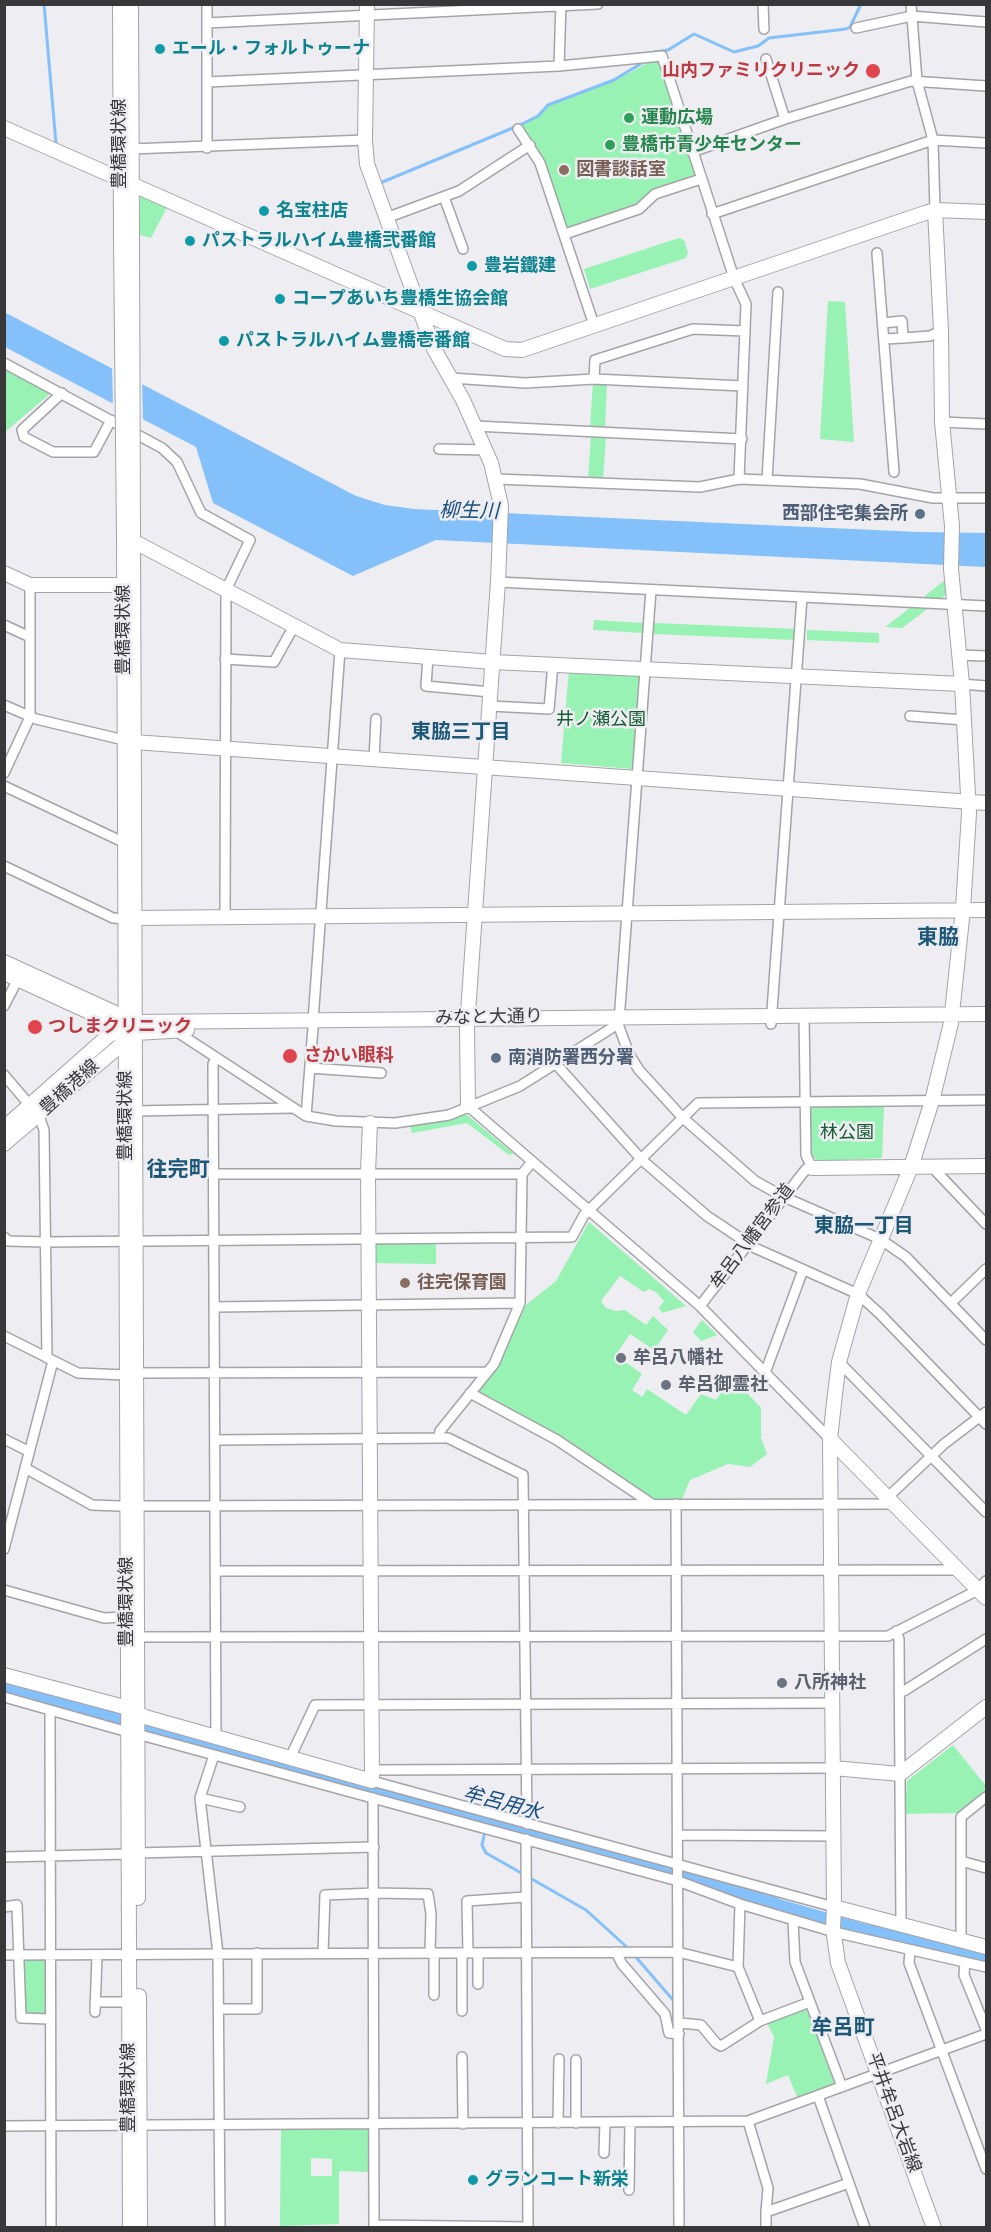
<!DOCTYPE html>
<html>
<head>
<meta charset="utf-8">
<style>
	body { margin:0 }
	#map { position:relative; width:991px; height:2232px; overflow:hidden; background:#eeedf2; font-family:"Sofia Sans Condensed",sans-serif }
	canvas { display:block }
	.frame { position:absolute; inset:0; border:6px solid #383739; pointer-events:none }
</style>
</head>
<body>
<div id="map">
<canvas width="991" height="2232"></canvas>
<div class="frame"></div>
</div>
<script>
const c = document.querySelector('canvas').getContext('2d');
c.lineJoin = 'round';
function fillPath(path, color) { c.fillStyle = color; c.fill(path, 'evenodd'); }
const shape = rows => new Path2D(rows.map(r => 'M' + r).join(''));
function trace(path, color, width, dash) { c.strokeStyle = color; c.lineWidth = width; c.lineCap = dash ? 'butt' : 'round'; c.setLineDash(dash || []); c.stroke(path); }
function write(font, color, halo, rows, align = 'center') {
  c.font = font + ' "Sofia Sans Condensed","Noto Sans JP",sans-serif'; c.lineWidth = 5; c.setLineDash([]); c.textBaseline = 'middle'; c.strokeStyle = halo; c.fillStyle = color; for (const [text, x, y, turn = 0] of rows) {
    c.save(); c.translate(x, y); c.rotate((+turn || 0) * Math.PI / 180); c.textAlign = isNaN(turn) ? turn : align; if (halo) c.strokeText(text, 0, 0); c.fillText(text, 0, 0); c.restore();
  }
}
fillPath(shape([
	[653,60,660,64,696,176,653,190,636,206,567,229,543,162,521,125,538,117,548,106,614,81],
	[140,194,167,207,151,238,140,235],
	[679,238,684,240,688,253,686,258,590,289,584,269],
	[828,301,845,302,854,442,820,439],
	[4,367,52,392,5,432,4,432],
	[593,382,607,383,605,428,590,427],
	[591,435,606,436,603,480,588,479],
	[945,580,947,594,939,600,921,599],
	[911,607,930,607,902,628,885,627],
	[594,620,643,623,643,633,593,630],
	[654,623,797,629,796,640,654,634],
	[807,630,879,633,879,643,807,640],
	[569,670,638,673,641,676,632,769,561,763],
	[810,1106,884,1107,882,1158,818,1161,812,1156],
	[464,1114,467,1115,514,1154,509,1155,467,1123,412,1133,410,1126,450,1120],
	[589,1222,686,1306,662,1313,659,1308,664,1301,656,1292,649,1289,644,1292,620,1276,601,1301,606,1308,616,1311,625,1310,646,1325,653,1316,668,1330,654,1350,630,1334,616,1355,642,1374,632,1390,642,1397,647,1389,686,1415,701,1394,716,1400,730,1380,736,1381,761,1408,761,1438,767,1454,750,1467,728,1464,690,1480,682,1499,656,1501,559,1437,478,1393,496,1368,526,1305,556,1281],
	[374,1244,436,1244,436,1264,373,1263],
	[702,1320,717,1335,701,1341,693,1332],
	[953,1745,986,1786,986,1791,959,1813,905,1814,907,1781],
	[26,1957,43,1958,47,1961,47,2012,45,2015,27,2016,24,2013,23,1962],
	[806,2009,836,2082,833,2086,798,2099,788,2075,766,2084,774,2037,767,2023],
	[281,2127,367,2127,370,2129,369,2172,339,2171,339,2224,280,2226],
	[311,2158,332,2159,332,2176,311,2176]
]), '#97f2b4');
fillPath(shape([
	[4,312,356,496,385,505,414,509,918,532,986,533,986,567,436,540,353,576,213,503,196,447,5,347]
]), '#84c0f9');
fillPath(shape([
	[112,365,142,381,143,422,113,406]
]), '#eeedf2');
trace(shape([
	[44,4,56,144],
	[649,53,668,50,694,34,734,52,758,46,769,38,846,29,850,27,861,4],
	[380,183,520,125,538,116,548,105,614,80,642,63],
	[485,1831,482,1845,486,1853,523,1874],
	[530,1878,586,1910,630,1950],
	[635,1956,673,2000]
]), '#84c0f9', 3);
trace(shape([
	[4,1690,764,1897,775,1906,858,1930,986,1958]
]), '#84c0f9', 16);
const street = shape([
	[207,4,207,148],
	[763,4,764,29],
	[911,4,917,81,933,140,935,210],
	[207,23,598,4],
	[856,28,912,16,986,22],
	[766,59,785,119],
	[559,66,561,4],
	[207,82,559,66,662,56,734,278,746,304,739,479],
	[518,129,540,163,594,325],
	[131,149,365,140],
	[692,152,785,119,911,81,986,86],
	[444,197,463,249],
	[712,214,933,140,986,143],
	[386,218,459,191,530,145],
	[565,234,639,209,655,194,701,179],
	[877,253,894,472],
	[883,323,902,321,903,338,884,339],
	[903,338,930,336,941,331],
	[4,363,162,448,177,462,201,513,250,540,226,590,225,917],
	[451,378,525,383,594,379,743,386],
	[594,379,595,360,693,329,745,331],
	[62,393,22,430,24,437,53,452,94,452,111,420],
	[942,422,986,424],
	[475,426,742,439],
	[439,449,485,450],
	[497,479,700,487,739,479,860,484,933,498,986,498],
	[767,480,778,292],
	[498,582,986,606],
	[4,625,30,637],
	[959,655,986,656],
	[428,657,426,686,491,692],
	[225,659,274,662,294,626],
	[962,684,986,686],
	[4,705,36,719,124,740],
	[490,706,549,709,553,664],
	[910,716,964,720],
	[374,759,376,719],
	[4,773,30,717,30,585],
	[4,786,125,843],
	[4,866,113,918,125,919],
	[4,1006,18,979],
	[313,1021,340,650],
	[619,1021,651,590],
	[771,1024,802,597],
	[174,1030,306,1116,336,1121,395,1123,449,1115,520,1086,618,1024,629,1054,639,1070,683,1118,755,1181,784,1197,880,1239,906,1257,986,1340],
	[216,1058,213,1064,216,1738],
	[555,1063,642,1160,707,1216,755,1248,858,1294,880,1314,986,1424],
	[310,1068,381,1073],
	[4,1075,39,1116,44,1130,47,1358],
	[468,1106,700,1306,830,1439],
	[135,1111,292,1108],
	[306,1116,313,1028],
	[932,1167,986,1224],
	[214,1174,522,1174],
	[4,1237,8,1241,45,1242,572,1237,584,1215,698,1103,986,1100],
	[951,1303,986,1269],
	[700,1306,806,1169,812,1168,806,1155,804,1015],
	[214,1307,520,1303],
	[4,1336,78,1373,126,1375],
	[839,1362,986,1512],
	[136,1373,487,1372],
	[765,1373,803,1270],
	[470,1393,557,1440,652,1504],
	[439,1438,448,1438,523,1475,527,1824],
	[4,1439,28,1451],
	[215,1440,439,1438,440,1431,494,1364,520,1303,522,1174,532,1162],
	[25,1468,92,1505,119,1506,896,1504],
	[888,1497,944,1444,986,1412],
	[676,1504,679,2228],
	[4,1549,53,1361],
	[216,1571,959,1570],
	[4,1590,104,1618,127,1617],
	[896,1631,899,1639,901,1925],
	[137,1637,888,1636,978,1590,986,1581],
	[899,1691,904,1691,986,1639],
	[4,1697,128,1732],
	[50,1710,51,2228],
	[137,1734,678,1881,740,1904,834,1932,986,1967],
	[214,1755,200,1798,218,1954,220,2228],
	[290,1758,315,1705,833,1703],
	[372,1770,833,1768],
	[372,1781,834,1907],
	[200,1798,240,1807],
	[373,1798,374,2228],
	[678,1835,833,1836],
	[526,1839,528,2228],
	[138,1853,374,1847],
	[4,1857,129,1854],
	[961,1861,986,1868],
	[740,1904,738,1967,760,2021],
	[4,1907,17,1905,21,2018,49,2019],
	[793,1920,795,1962,842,2087],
	[961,1940,961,1817,986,1797],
	[910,1950,909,1963,986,2169],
	[616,1952,622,1964,665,2014,669,2033,679,2034],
	[323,1953,325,1895,374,1893,428,1894,431,1914,430,1953],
	[434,1953,434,1995],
	[462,1953,462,2011],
	[468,1953,467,1901,525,1897],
	[478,1953,478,1984],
	[4,1955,678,1952,738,1967],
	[965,1962,964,1975,986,2029],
	[95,2002,130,2002],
	[220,2009,257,2009,257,1953],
	[95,2012,97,1955],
	[680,2023,701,2025,716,2043,721,2046,760,2021,810,2002],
	[462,2057,463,2124],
	[818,2096,865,2228],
	[748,2121,768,2188,766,2212],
	[558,2123,559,2059],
	[576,2123,576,2060],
	[4,2126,748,2121,986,2034],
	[604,2153,605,2123],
	[629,2190,630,2122],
	[374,2225,528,2227],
	[766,2228,766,2212,849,2183]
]);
const secondary = shape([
	[120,4,121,238],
	[131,4,132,237],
	[367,4,365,140,367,164,434,349,463,400,491,463,501,505,498,582,467,1027,468,1106],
	[4,128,505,349,522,350,925,213,935,210,986,212],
	[124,537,130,2228],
	[133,537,138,1898],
	[133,541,340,650,493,662,962,684],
	[4,573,30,585,124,585],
	[134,742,986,803],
	[135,918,986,910],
	[4,962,135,1022,986,1014],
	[4,973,135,1033,187,1030],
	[4,1128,108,1036,130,1025],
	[4,1144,129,1038],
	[812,1168,986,1166],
	[830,1439,986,1598],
	[4,1675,128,1708,145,1717,372,1781,368,1173,370,1123],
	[833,1768,900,1774,986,1707],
	[834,1907,830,1439,835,1394,839,1362,858,1294,911,1167,932,1101,951,1023,963,909,969,813,962,684,951,569,952,526,942,422,941,331,935,210],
	[139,1996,140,2228],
	[934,2228,838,1963,833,1928,834,1907,986,1947]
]);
trace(street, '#a5a3a8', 12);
trace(secondary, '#a5a3a8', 16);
trace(street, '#fff', 9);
trace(secondary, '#fff', 14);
const secondaryBridge = shape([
	[132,237,133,537],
	[121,238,124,537]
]);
trace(secondaryBridge, '#a5a3a8', 16, []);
trace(secondaryBridge, '#fff', 14);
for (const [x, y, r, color] of [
	[160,49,6,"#0f9aa8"],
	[873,71,8,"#e0444e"],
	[629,118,6,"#2e9e5b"],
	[610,145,6,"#2e9e5b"],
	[564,170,6,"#8d6e63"],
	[264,211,6,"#0f9aa8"],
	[190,241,6,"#0f9aa8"],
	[472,266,6,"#0f9aa8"],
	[280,299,6,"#0f9aa8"],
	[224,341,6,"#0f9aa8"],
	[920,514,6,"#5c6f8a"],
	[35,1027,8,"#e0444e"],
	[290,1056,8,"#e0444e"],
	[496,1058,6,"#5c6f8a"],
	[405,1283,6,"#8d6e63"],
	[621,1358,6,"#6b7280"],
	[666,1385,6,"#6b7280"],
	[782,1683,6,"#6b7280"],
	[473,2180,6,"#0f9aa8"]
]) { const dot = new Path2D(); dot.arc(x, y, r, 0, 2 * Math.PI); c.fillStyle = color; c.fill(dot); trace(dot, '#eeedf2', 2); }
write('bold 18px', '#0d838f', '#eeedf2', [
	["エール・フォルトゥーナ",172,49],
	["名宝柱店",276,211],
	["パストラルハイム豊橋弐番館",202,241],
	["豊岩鐵建",484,266],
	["コープあいち豊橋生協会館",292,299],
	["パストラルハイム豊橋壱番館",236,341],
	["グランコート新栄",485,2180]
], 'left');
write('bold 18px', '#be3a42', '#eeedf2', [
	["山内ファミリクリニック",860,71,"right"],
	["つしまクリニック",48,1027],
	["さかい眼科",304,1056]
], 'left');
write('bold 18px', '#27864d', '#eeedf2', [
	["運動広場",641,118],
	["豊橋市青少年センター",622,145]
], 'left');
write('18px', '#383739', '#eeedf2', [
	["豊橋環状線",120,144,-90],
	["豊橋環状線",124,630,-90],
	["みなと大通り",489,1018,-1],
	["豊橋港線",70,1088,-42],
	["豊橋環状線",126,1116,-90],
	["牟呂八幡宮参道",753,1237,-53],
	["豊橋環状線",127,1602,-90],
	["豊橋環状線",129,2088,-90],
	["平井牟呂大岩線",893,2113,70]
]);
write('bold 18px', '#785e54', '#eeedf2', [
	["図書談話室",576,170],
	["往完保育園",417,1283]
], 'left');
write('bold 18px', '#4e5e75', '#eeedf2', [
	["西部住宅集会所",908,514],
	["南消防署西分署",508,1058,"left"]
], 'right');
write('18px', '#155b33', '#eeedf2', [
	["井ノ瀬公園",601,720],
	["林公園",847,1133]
]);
write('bold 18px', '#5b616d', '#eeedf2', [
	["牟呂八幡社",633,1358],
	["牟呂御霊社",678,1385],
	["八所神社",794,1683]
], 'left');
write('italic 20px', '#174e7c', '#eeedf2', [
	["柳生川",469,512,1],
	["牟呂用水",502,1804,15]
]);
write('bold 20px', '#1d5879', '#eeedf2', [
	["東脇三丁目",461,733],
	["東脇一丁目",864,1227]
]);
write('bold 21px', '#1d5879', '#eeedf2', [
	["東脇",938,939],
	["往完町",178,1171],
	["牟呂町",843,2029]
]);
</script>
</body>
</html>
